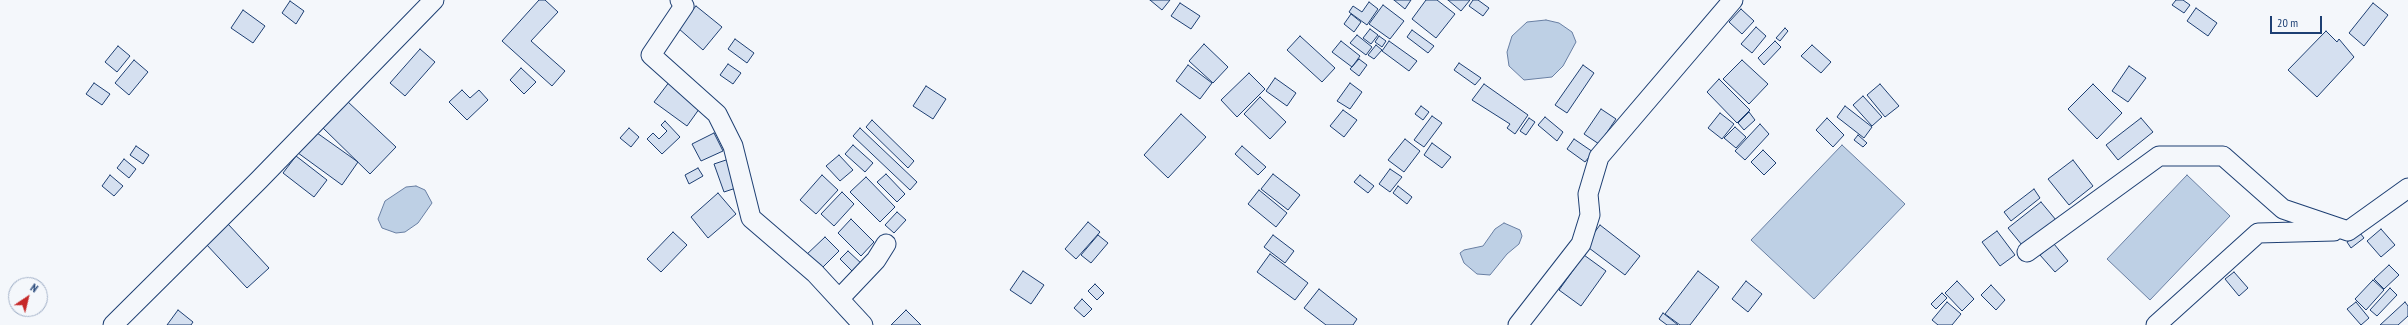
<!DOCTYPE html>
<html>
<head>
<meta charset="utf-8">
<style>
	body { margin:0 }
	#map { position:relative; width:2408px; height:325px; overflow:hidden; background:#f4f7fb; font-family:"PT Sans Narrow",sans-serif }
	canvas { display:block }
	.north { position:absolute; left:8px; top:277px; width:40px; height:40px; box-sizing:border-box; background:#f4f7fb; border:1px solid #9eadc5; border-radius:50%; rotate:35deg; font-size:11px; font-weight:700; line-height:16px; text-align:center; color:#1d3f73 }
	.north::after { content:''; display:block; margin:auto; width:14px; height:18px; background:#c62828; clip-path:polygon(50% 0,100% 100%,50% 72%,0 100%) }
	.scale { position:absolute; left:2270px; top:16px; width:52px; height:18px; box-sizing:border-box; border:2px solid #1d3f73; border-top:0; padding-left:5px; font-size:12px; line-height:14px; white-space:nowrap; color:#1d3f73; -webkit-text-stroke:3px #f4f7fb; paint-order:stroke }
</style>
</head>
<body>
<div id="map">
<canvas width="2408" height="325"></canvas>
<div class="north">N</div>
<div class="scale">20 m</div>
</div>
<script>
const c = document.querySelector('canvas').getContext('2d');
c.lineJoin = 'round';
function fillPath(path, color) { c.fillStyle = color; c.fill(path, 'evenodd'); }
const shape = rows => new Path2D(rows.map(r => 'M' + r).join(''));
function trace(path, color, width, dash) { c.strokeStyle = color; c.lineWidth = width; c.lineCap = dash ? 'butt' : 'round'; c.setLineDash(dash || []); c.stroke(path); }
const water = shape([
	[1546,20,1559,23,1572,32,1576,42,1563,66,1552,77,1524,80,1509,66,1507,52,1512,36,1527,22,1546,20],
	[1842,145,1905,204,1814,299,1751,240,1842,145],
	[2187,175,2230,216,2150,300,2107,259,2187,175],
	[416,186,425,190,432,203,418,223,405,232,396,233,382,228,378,219,385,201,406,187,416,186],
	[1504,223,1520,230,1522,236,1519,244,1507,254,1490,275,1477,274,1464,263,1460,253,1464,250,1483,246,1495,229,1504,223]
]);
fillPath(water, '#bed0e5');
trace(water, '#687fa3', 1);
const building = shape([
	[539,0,545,0,558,12,531,41,565,71,552,86,502,41,539,0],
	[1150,0,1170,0,1162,10,1150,0],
	[1394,0,1411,0,1405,9,1394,0],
	[1426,0,1437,0,1455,14,1436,38,1412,19,1426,0],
	[1448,0,1470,0,1461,11,1448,0],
	[1473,0,1478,0,1489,8,1483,16,1469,6,1473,0],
	[2176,0,2183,0,2190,5,2184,13,2172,5,2176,0],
	[290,1,304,11,296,24,282,13,290,1],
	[1369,2,1378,9,1367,25,1349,12,1353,6,1362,12,1369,2],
	[1180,3,1200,16,1191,29,1171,16,1180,3],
	[2373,3,2388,15,2364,46,2349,33,2373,3],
	[1383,5,1404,21,1390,39,1369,24,1383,5],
	[696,6,722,27,703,50,678,28,696,6],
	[2196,8,2217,23,2208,36,2187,21,2196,8],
	[1741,9,1754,21,1742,34,1729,22,1741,9],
	[243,10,265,26,253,43,231,28,243,10],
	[1351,14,1361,22,1354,32,1344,24,1351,14],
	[1756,27,1766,36,1752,53,1741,44,1756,27],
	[1785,28,1788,31,1780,41,1776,38,1785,28],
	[1370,29,1378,35,1371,44,1363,38,1370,29],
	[1412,30,1434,46,1428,53,1407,37,1412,30],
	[2326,31,2337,42,2339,39,2354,57,2317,97,2288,70,2326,31],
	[1357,35,1372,47,1366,55,1350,43,1357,35],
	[1300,36,1335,68,1322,82,1287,50,1300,36],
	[1379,36,1386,41,1382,47,1375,42,1379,36],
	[735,39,754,53,747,63,728,49,735,39],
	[1341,41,1360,56,1352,67,1332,52,1341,41],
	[1389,41,1417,61,1409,71,1382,51,1389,41],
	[1775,41,1781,47,1764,65,1758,58,1775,41],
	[1204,44,1228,67,1213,83,1189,61,1204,44],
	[1376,45,1382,50,1374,59,1368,55,1376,45],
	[1812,45,1831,62,1821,73,1801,56,1812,45],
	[118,46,130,56,117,72,105,62,118,46],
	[420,49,435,62,405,96,390,83,420,49],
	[1359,59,1367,65,1359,76,1350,69,1359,59],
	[134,60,148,72,129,95,115,83,134,60],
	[1742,60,1768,84,1749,104,1723,79,1742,60],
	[1459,63,1481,78,1475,85,1454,70,1459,63],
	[728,64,741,73,733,84,720,75,728,64],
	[1188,65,1212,83,1200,99,1176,81,1188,65],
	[1583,65,1594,73,1567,113,1555,105,1583,65],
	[2129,66,2146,78,2128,102,2112,91,2129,66],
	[521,68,536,82,524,94,510,80,521,68],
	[1249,73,1265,89,1237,117,1221,100,1249,73],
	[1275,78,1296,93,1287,106,1266,91,1275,78],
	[1719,79,1750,110,1737,123,1707,92,1719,79],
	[670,81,702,105,687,126,654,102,670,81],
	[94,83,110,94,102,105,86,94,94,83],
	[1350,83,1362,92,1350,109,1337,101,1350,83],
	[1484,84,1528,115,1515,134,1507,128,1510,124,1472,100,1484,84],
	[1880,84,1899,106,1885,117,1867,95,1880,84],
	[2093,84,2122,113,2097,139,2068,109,2093,84],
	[926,86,946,99,933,119,913,106,926,86],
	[462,90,470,98,479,90,488,100,467,120,449,102,462,90],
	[1863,96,1882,117,1872,126,1853,105,1863,96],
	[1260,97,1286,122,1270,139,1244,114,1260,97],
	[347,101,396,147,370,174,322,127,347,101],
	[1421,106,1429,112,1423,120,1415,114,1421,106],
	[1845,106,1872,127,1864,138,1837,117,1845,106],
	[1601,109,1616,119,1599,144,1584,134,1601,109],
	[1343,110,1357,120,1344,137,1330,126,1343,110],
	[1749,112,1755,120,1744,130,1738,123,1749,112],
	[1720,113,1734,124,1722,139,1708,128,1720,113],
	[1181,114,1206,137,1168,178,1144,155,1181,114],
	[1432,116,1442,123,1424,147,1414,140,1432,116],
	[1545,117,1563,132,1557,141,1538,125,1545,117],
	[1529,118,1535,122,1526,135,1520,131,1529,118],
	[1827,118,1844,135,1833,147,1816,130,1827,118],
	[2141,118,2153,132,2118,160,2106,145,2141,118],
	[872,120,914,161,908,168,866,127,872,120],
	[665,121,680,137,662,154,647,139,653,133,659,139,667,131,661,125,665,121],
	[1760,124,1769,134,1745,160,1735,151,1760,124],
	[1735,127,1746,137,1736,148,1724,138,1735,127],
	[310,128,358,162,342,185,294,150,310,128],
	[629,128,639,137,631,147,620,138,629,128],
	[860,128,917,182,910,190,853,136,860,128],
	[714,133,723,151,701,161,692,144,714,133],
	[1858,135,1867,143,1863,147,1854,140,1858,135],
	[1405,139,1420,151,1404,172,1388,160,1405,139],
	[1574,139,1593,152,1585,162,1567,149,1574,139],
	[1432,143,1451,157,1442,168,1424,155,1432,143],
	[853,145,873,163,865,172,845,154,853,145],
	[136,146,149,155,143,164,130,155,136,146],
	[1242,146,1266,167,1258,175,1235,154,1242,146],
	[1763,150,1776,163,1764,175,1751,162,1763,150],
	[839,155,853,170,840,181,826,166,839,155],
	[296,156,327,180,314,197,283,173,296,156],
	[124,159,136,169,129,178,117,168,124,159],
	[729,159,739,187,724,192,714,164,729,159],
	[2073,160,2093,186,2069,205,2048,179,2073,160],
	[698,168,703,176,689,184,685,175,698,168],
	[1390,169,1402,177,1390,192,1379,184,1390,169],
	[886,174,905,194,897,202,877,182,886,174],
	[1273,174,1300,195,1288,210,1261,189,1273,174],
	[110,175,123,186,114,196,102,186,110,175],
	[822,175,838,190,816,214,800,200,822,175],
	[1360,175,1374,186,1368,193,1354,182,1360,175],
	[866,177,895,207,880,222,850,192,866,177],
	[1398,186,1412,197,1407,204,1393,193,1398,186],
	[2034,189,2040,198,2011,221,2004,212,2034,189],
	[1259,190,1287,213,1276,227,1248,204,1259,190],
	[842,192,854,204,834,226,821,214,842,192],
	[718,193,736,214,708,238,691,217,718,193],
	[2041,202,2056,220,2022,245,2008,228,2041,202],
	[897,212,906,220,894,233,885,225,897,212],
	[851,219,874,242,861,256,838,233,851,219],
	[1088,222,1100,232,1076,259,1065,249,1088,222],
	[228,224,269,268,247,288,206,244,228,224],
	[1600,225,1640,256,1625,275,1585,245,1600,225],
	[2381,229,2395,245,2381,257,2367,241,2381,229],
	[1997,231,2015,255,2000,266,1982,242,1997,231],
	[673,232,687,245,661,272,647,259,673,232],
	[2360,233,2364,238,2351,248,2347,242,2360,233],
	[1098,235,1108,243,1091,263,1081,255,1098,235],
	[1273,235,1294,251,1285,263,1264,247,1273,235],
	[825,237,839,251,820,270,805,256,825,237],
	[2054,244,2068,261,2055,272,2040,255,2054,244],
	[848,251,863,265,855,274,840,259,848,251],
	[1270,254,1308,283,1295,300,1257,272,1270,254],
	[1584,255,1606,271,1581,306,1559,290,1584,255],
	[2389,265,2399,275,2384,289,2374,279,2389,265],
	[1023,271,1044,285,1031,304,1010,290,1023,271],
	[1698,271,1719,287,1690,325,1680,325,1665,314,1698,271],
	[2234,272,2248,288,2239,296,2225,279,2234,272],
	[2373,280,2384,290,2366,310,2355,299,2373,280],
	[1746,281,1762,294,1748,312,1732,299,1746,281],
	[1957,281,1974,299,1962,311,1945,293,1957,281],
	[1095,284,1104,293,1097,300,1088,291,1095,284],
	[1991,285,2005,300,1996,310,1981,295,1991,285],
	[2390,288,2397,295,2377,316,2370,310,2390,288],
	[1319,289,1357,319,1353,325,1326,325,1304,308,1319,289],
	[1942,293,1947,298,1936,309,1931,304,1942,293],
	[1082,299,1092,309,1084,317,1074,308,1082,299],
	[1947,302,1961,314,1952,325,1938,325,1932,320,1947,302],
	[2356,302,2369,318,2361,325,2347,309,2356,302],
	[2405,302,2408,306,2408,316,2398,325,2380,325,2405,302],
	[178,310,193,322,191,325,167,325,178,310],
	[906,310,921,325,891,325,906,310],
	[1663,313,1678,325,1667,325,1659,319,1663,313]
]);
fillPath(building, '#d5e0f0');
trace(building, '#1d3f73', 1);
const minor = shape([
	[680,0,684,6,651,55,717,114,733,146,751,218,815,273,863,325],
	[2027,252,2159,156,2223,156,2283,209,2348,231,2408,188],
	[839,299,876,260,886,244],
	[113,325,259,180,434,0],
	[1518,325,1581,244,1590,215,1588,194,1599,157,1733,0],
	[2156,325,2258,233,2334,231]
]);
trace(minor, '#1d3f73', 21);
trace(minor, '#f4f7fb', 19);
</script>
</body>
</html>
